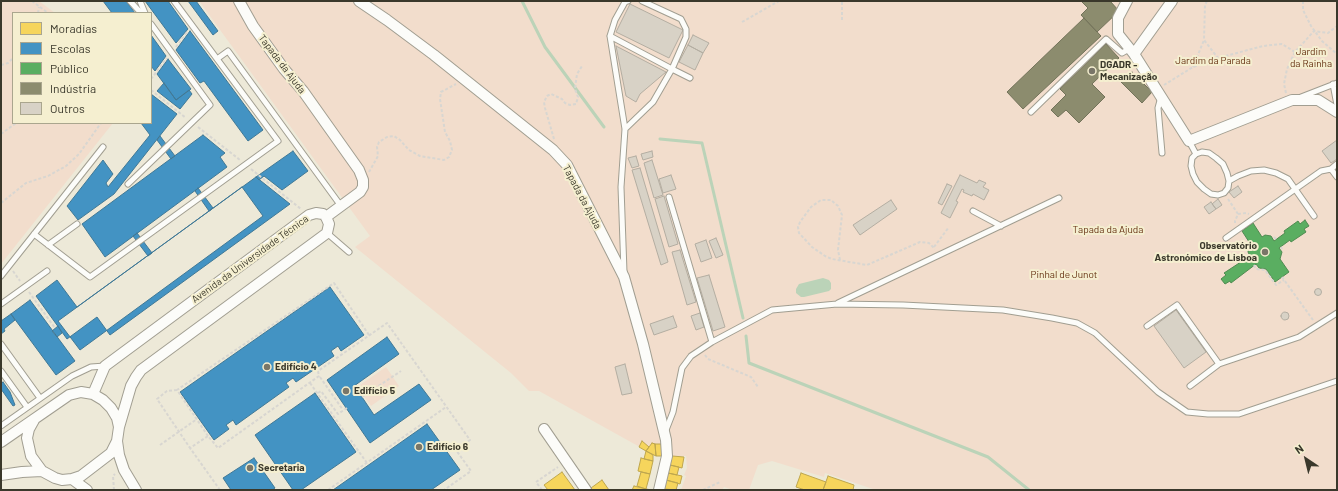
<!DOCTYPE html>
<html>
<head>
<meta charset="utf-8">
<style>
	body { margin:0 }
	#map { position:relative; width:1338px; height:491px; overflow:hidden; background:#ede9d8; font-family:Barlow,sans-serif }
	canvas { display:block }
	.frame { position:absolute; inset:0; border:2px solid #3a382b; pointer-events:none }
	.legend { position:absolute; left:12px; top:12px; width:140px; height:112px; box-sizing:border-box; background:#f5efd0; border:1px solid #aaa68e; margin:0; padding:5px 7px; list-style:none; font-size:12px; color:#3a382b }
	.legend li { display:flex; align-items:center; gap:8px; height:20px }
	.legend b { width:20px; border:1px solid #aaa68e }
	.north { position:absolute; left:1286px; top:439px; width:40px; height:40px; -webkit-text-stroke:3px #f5efd0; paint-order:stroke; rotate:325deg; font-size:11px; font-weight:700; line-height:16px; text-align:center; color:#3a382b }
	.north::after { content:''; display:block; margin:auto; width:14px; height:18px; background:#3a382b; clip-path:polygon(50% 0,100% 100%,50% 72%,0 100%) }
</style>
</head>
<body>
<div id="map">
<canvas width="1338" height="491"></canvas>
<div class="frame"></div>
<ul class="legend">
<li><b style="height:11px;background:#f6d55c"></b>Moradias</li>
<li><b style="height:11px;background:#4393c3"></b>Escolas</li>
<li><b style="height:11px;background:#5aae61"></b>Público</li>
<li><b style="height:11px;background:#8c8c6e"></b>Indústria</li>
<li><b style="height:11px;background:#d8d2c6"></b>Outros</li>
</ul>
<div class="north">N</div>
</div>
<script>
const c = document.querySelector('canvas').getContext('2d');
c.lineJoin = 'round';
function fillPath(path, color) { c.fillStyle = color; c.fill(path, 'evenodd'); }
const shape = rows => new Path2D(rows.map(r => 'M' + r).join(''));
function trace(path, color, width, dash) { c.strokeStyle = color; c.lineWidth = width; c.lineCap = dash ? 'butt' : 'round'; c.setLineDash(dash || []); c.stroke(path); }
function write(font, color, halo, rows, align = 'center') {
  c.font = font + ' Barlow,sans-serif'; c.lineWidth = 4; c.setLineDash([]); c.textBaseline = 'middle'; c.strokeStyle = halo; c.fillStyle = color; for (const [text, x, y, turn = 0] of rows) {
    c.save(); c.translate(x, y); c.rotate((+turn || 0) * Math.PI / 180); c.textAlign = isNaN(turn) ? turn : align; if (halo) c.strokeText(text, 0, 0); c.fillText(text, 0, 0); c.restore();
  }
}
fillPath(shape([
	[1,1,39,1,55,13,13,13,13,123,113,123,1,264],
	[199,1,1337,1,1337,490,876,490,825,473,824,477,772,461,758,465,749,490,733,490,724,487,722,490,681,490,686,476,684,475,687,468,686,456,656,456,539,391,529,391,511,373,355,247,370,236],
	[386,367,399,386,371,406,357,387]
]), '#f2ddcc');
fillPath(shape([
	[823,278,829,280,831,283,831,289,829,291,804,297,801,297,796,293,796,289,799,284]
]), '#bbd3b8');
const homes = shape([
	[642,441,649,447,646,451,639,447,642,441],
	[652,443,655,444,656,456,646,451,652,443],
	[655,444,661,444,664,456,656,456,655,444],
	[646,451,653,455,653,461,644,459,646,451],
	[672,456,684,457,682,468,670,465,672,456],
	[641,458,653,461,650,474,638,471,641,458],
	[670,465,679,467,677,475,668,473,670,465],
	[562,472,575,490,548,490,544,485,562,472],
	[641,472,650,474,646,489,637,486,641,472],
	[668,473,682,476,680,484,666,480,668,473],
	[801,473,826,482,823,490,805,490,796,487,801,473],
	[828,476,854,485,853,490,823,490,828,476],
	[602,480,609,490,593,490,591,488,602,480],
	[666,480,678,483,676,490,664,489,666,480],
	[634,486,646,489,652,490,632,490,634,486]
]);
fillPath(homes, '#f6d55c');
trace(homes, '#bea64d', 1);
const schools = shape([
	[103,1,126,1,135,13,112,13,103,1],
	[145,1,168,1,188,29,176,43,145,1],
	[188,1,196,1,218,31,213,35,188,1],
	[190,31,263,130,248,141,204,81,200,83,176,50,190,31],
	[151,35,166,56,155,71,151,66,151,35],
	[168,59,191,89,176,100,157,74,168,59],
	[164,83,176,100,189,90,192,94,180,109,157,91,164,83],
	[151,94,177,114,114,194,78,220,67,206,103,160,113,174,106,183,108,187,150,135,141,123,151,123,151,94],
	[203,135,225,153,220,157,227,167,105,257,82,224,203,135],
	[160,136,175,156,171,159,157,140,160,136],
	[293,151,308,171,282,190,264,176,259,180,256,177,293,151],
	[256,177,290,204,110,335,97,317,67,339,36,296,57,280,77,307,256,177],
	[242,187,263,216,80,350,58,321,242,187],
	[198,188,213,208,209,211,195,191,198,188],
	[137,233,152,253,148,256,133,236,137,233],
	[330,287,364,335,341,351,338,346,331,351,334,356,296,382,293,378,286,383,289,387,236,425,233,420,226,425,229,429,214,440,180,392,330,287],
	[30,300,75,361,56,375,11,314,30,300],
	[11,314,15,320,4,329,5,331,1,334,1,321,11,314],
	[58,326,62,333,57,337,52,331,58,326],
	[387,337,399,354,354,386,362,397,374,415,419,384,431,400,370,443,327,380,387,337],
	[3,382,10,392,15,405,13,406,1,389,1,384,3,382],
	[315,393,356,452,301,490,293,490,255,435,315,393],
	[427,424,460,470,431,490,333,490,427,424],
	[254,458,275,488,272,490,231,490,223,478,254,458]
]);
fillPath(schools, '#4393c3');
trace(schools, '#407895', 1);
const public = shape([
	[1305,220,1309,226,1304,229,1306,232,1291,242,1290,240,1279,248,1282,252,1280,259,1289,272,1275,282,1266,269,1259,268,1256,264,1231,283,1230,281,1225,284,1221,279,1226,275,1224,273,1250,256,1248,252,1249,246,1251,245,1242,231,1253,223,1262,237,1265,235,1271,236,1274,241,1285,233,1284,231,1298,221,1300,224,1305,220]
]);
fillPath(public, '#5aae61');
trace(public, '#508b51', 1);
const industry = shape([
	[1081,1,1110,1,1119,11,1097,32,1081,15,1088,8,1081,1],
	[1084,18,1101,36,1023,109,1007,92,1084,18],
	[1106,44,1119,58,1092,84,1105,97,1079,123,1066,110,1058,117,1051,110,1066,95,1060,89,1106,44],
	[1132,72,1152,92,1142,103,1121,82,1132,72]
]);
fillPath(industry, '#8c8c6e');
trace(industry, '#73735a', 1);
trace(shape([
	[522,1,545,47,604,127],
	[660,139,702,143,743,318],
	[746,336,749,363,988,457,1029,490]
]), '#bbd3b8', 3);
const building = shape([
	[630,4,683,30,669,58,616,32,630,4],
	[693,35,709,43,703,53,688,45,693,35],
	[688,45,703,53,695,70,679,62,688,45],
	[616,46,666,72,640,94,636,102,626,96,616,46],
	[1337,140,1337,159,1331,163,1322,151,1337,140],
	[652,151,653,157,643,160,641,154,652,151],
	[636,156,639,166,632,168,628,158,636,156],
	[652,160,663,195,654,198,644,163,652,160],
	[640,168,668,262,661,265,632,170,640,168],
	[671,175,676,189,663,193,659,179,671,175],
	[960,175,977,183,979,180,986,183,983,187,989,190,984,200,973,194,972,196,963,192,964,190,962,189,956,201,958,202,950,218,941,213,960,175],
	[947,184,952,186,942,205,938,203,947,184],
	[1238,186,1242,192,1234,198,1229,192,1238,186],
	[664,196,678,244,669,247,655,199,664,196],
	[1218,199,1222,205,1216,209,1212,204,1218,199],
	[891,200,897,209,860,235,853,225,891,200],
	[1211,202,1216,209,1209,214,1204,207,1211,202],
	[716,238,723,255,716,258,709,241,716,238],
	[706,240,712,258,701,262,695,244,706,240],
	[680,250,696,302,687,305,672,252,680,250],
	[709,275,725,327,713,331,697,278,709,275],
	'1314.5 292a3.5 3.5 0 1 1 7 0a3.5 3.5 0 1 1-7 0Z',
	[1176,310,1206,352,1184,368,1154,326,1176,310],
	'1281 316a4 4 0 1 1 8 0a4 4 0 1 1-8 0Z',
	[700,313,704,327,696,330,691,316,700,313],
	[673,316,677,327,654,335,650,324,673,316],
	[625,364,632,393,622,395,615,367,625,364]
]);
fillPath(building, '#d8d2c6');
trace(building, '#b4aea2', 1);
const service = shape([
	[130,1,141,13],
	[140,1,145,13],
	[610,36,672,69,686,37,686,29,681,19,642,1],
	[217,59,228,51,341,206],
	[1333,84,1337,105],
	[1161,97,1158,108,1162,153],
	[1301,97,1337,83],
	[1031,112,1106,39,1122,53,1129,49],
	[625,129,653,102,672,69,690,78],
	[1189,141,1196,154],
	[1202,152,1209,153,1216,158,1223,164,1227,173,1229,181,1228,188,1224,193,1218,195,1211,194,1204,189,1197,182,1193,174,1191,166,1192,158,1196,154,1202,152],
	[1331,169,1337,164],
	[1229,181,1238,176,1251,171,1264,170,1276,173,1288,179,1314,216],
	[128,184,210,105,151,24],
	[669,197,712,342],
	[973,211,1001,226],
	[327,233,349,252],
	[34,234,90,277,278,141,174,1],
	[1226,238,1321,171,1331,169,1337,177],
	[48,245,77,224],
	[624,272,621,187,625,129,610,36,615,20,625,2,628,1],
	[1,276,103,147],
	[838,303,1059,198],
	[1,304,47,271],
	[1147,326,1177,305,1219,364],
	[1,344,40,398],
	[1,371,27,407],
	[1190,386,1219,364,1299,337,1337,313],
	[1,426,72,376,91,367,105,366],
	[666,430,673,412,682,368,691,356,712,342,772,310,837,304,903,305,1003,310,1052,318,1077,323,1095,333,1158,392,1187,412,1208,414,1239,414,1337,381]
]);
const minor = shape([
	[239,1,253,26,284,69,303,91,359,170,363,180,363,187,360,192,326,217],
	[359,1,387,20,434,55,553,150,567,165,624,277,643,344,666,440,667,456,659,490],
	[1127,1,1118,18,1118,34,1134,54,1189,141,1292,100,1318,100,1337,112],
	[1134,54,1172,1],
	[93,394,105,366,309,215,316,213,323,214,326,217,329,224,327,233,141,370,136,377,131,386,119,427],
	[544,429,586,490],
	[117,441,119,455,124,470,136,490],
	[1,442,69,395,81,392,93,394,103,400,111,408,117,418,119,427,117,441,111,453,81,476,72,479,62,480,55,478,42,471,31,456,27,438,29,429,34,420],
	[1,475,22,472,42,471],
	[72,479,87,490]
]);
trace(service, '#a19e91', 7);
trace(minor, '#a19e91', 12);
trace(shape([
	[32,1,48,13],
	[1207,1,1205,5,1204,40,1218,58,1263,46,1282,44,1295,52],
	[1303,1,1303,10,1311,26,1322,41,1337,54],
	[38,13,39,7],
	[842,20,842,1],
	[742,22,779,1],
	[176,47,188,31],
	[1,65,8,63,13,58],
	[1193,67,1204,40],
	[151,79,167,58],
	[1164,85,1193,67,1218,58],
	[151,90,186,118],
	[1286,93,1284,84,1287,69,1295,52,1314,31,1328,33,1337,26],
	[198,127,240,160],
	[1,134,16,123],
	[554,139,545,108,544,102,547,96,551,94,562,99,565,103,570,105,576,104,578,97,575,89,576,81,577,74,582,66],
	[251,169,301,209],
	[369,172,378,156,377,147,379,142,387,137,394,136,400,140,409,150,420,156,444,160,449,157,452,150,450,141,445,132,440,99,441,92,456,84],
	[1228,199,1238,214,1235,221,1235,223],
	[1,203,26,183,48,176,66,166,79,154,101,123],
	[1238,214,1246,213,1249,214],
	[1274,237,1276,239],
	[934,247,949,227],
	[1281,247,1282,249],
	[1247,255,1249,258],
	[840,260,838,250,842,215,838,206,831,200,821,200,811,207,800,222,798,227,799,233,812,247,825,256,832,259,867,265,920,242,929,243,935,249],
	[1254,265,1256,269,1265,270,1276,285,1284,280],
	[13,271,20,281],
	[1282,277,1313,320],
	[29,292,55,328],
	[705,355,708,359,751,377,758,387],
	[320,377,343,410],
	[310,383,367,463],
	[177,390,167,391,157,399,190,448],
	[318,393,321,391,338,414,347,408],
	[362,397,401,371],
	[208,436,177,390,334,283,369,335],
	[160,445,197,419],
	[114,490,113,476,115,474],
	[220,490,190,448,208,436,218,448,319,376,318,371,387,323,470,440,456,450,471,471,444,490],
	[328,490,446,407],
	[542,490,536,482,558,467],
	[703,490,720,482]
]), '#d8d6d1', 2, [3, 2]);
trace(service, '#fcfcf9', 5);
trace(minor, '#fcfcf9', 10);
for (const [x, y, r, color] of [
	[1092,71,4,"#797668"],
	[1265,252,4,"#797668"],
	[267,367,4,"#797668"],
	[346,391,4,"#797668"],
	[419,447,4,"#797668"],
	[250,468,4,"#797668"]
]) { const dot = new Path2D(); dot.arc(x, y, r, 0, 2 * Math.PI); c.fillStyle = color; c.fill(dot); trace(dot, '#f5efd0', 1.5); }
write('10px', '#673314', '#f5efd0', [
	["Jardim",1311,52],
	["da Rainha",1311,64],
	["Jardim da Parada",1213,61],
	["Tapada da Ajuda",1108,230],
	["Pinhal de Junot",1064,275]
]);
write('10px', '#3a382b', '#f5efd0', [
	["Tapada da Ajuda",282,64,53],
	["Tapada da Ajuda",582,197,62],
	["Avenida da Universidade Técnica",250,259,-36]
]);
write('bold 10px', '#3a382b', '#f5efd0', [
	["DGADR -",1100,65],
	["Mecanização",1100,77],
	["Observatório",1257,246,"right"],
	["Astronómico de Lisboa",1257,258,"right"],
	["Edifício 4",275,367],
	["Edifício 5",354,391],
	["Edifício 6",427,447],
	["Secretaria",258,468]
], 'left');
</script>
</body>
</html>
